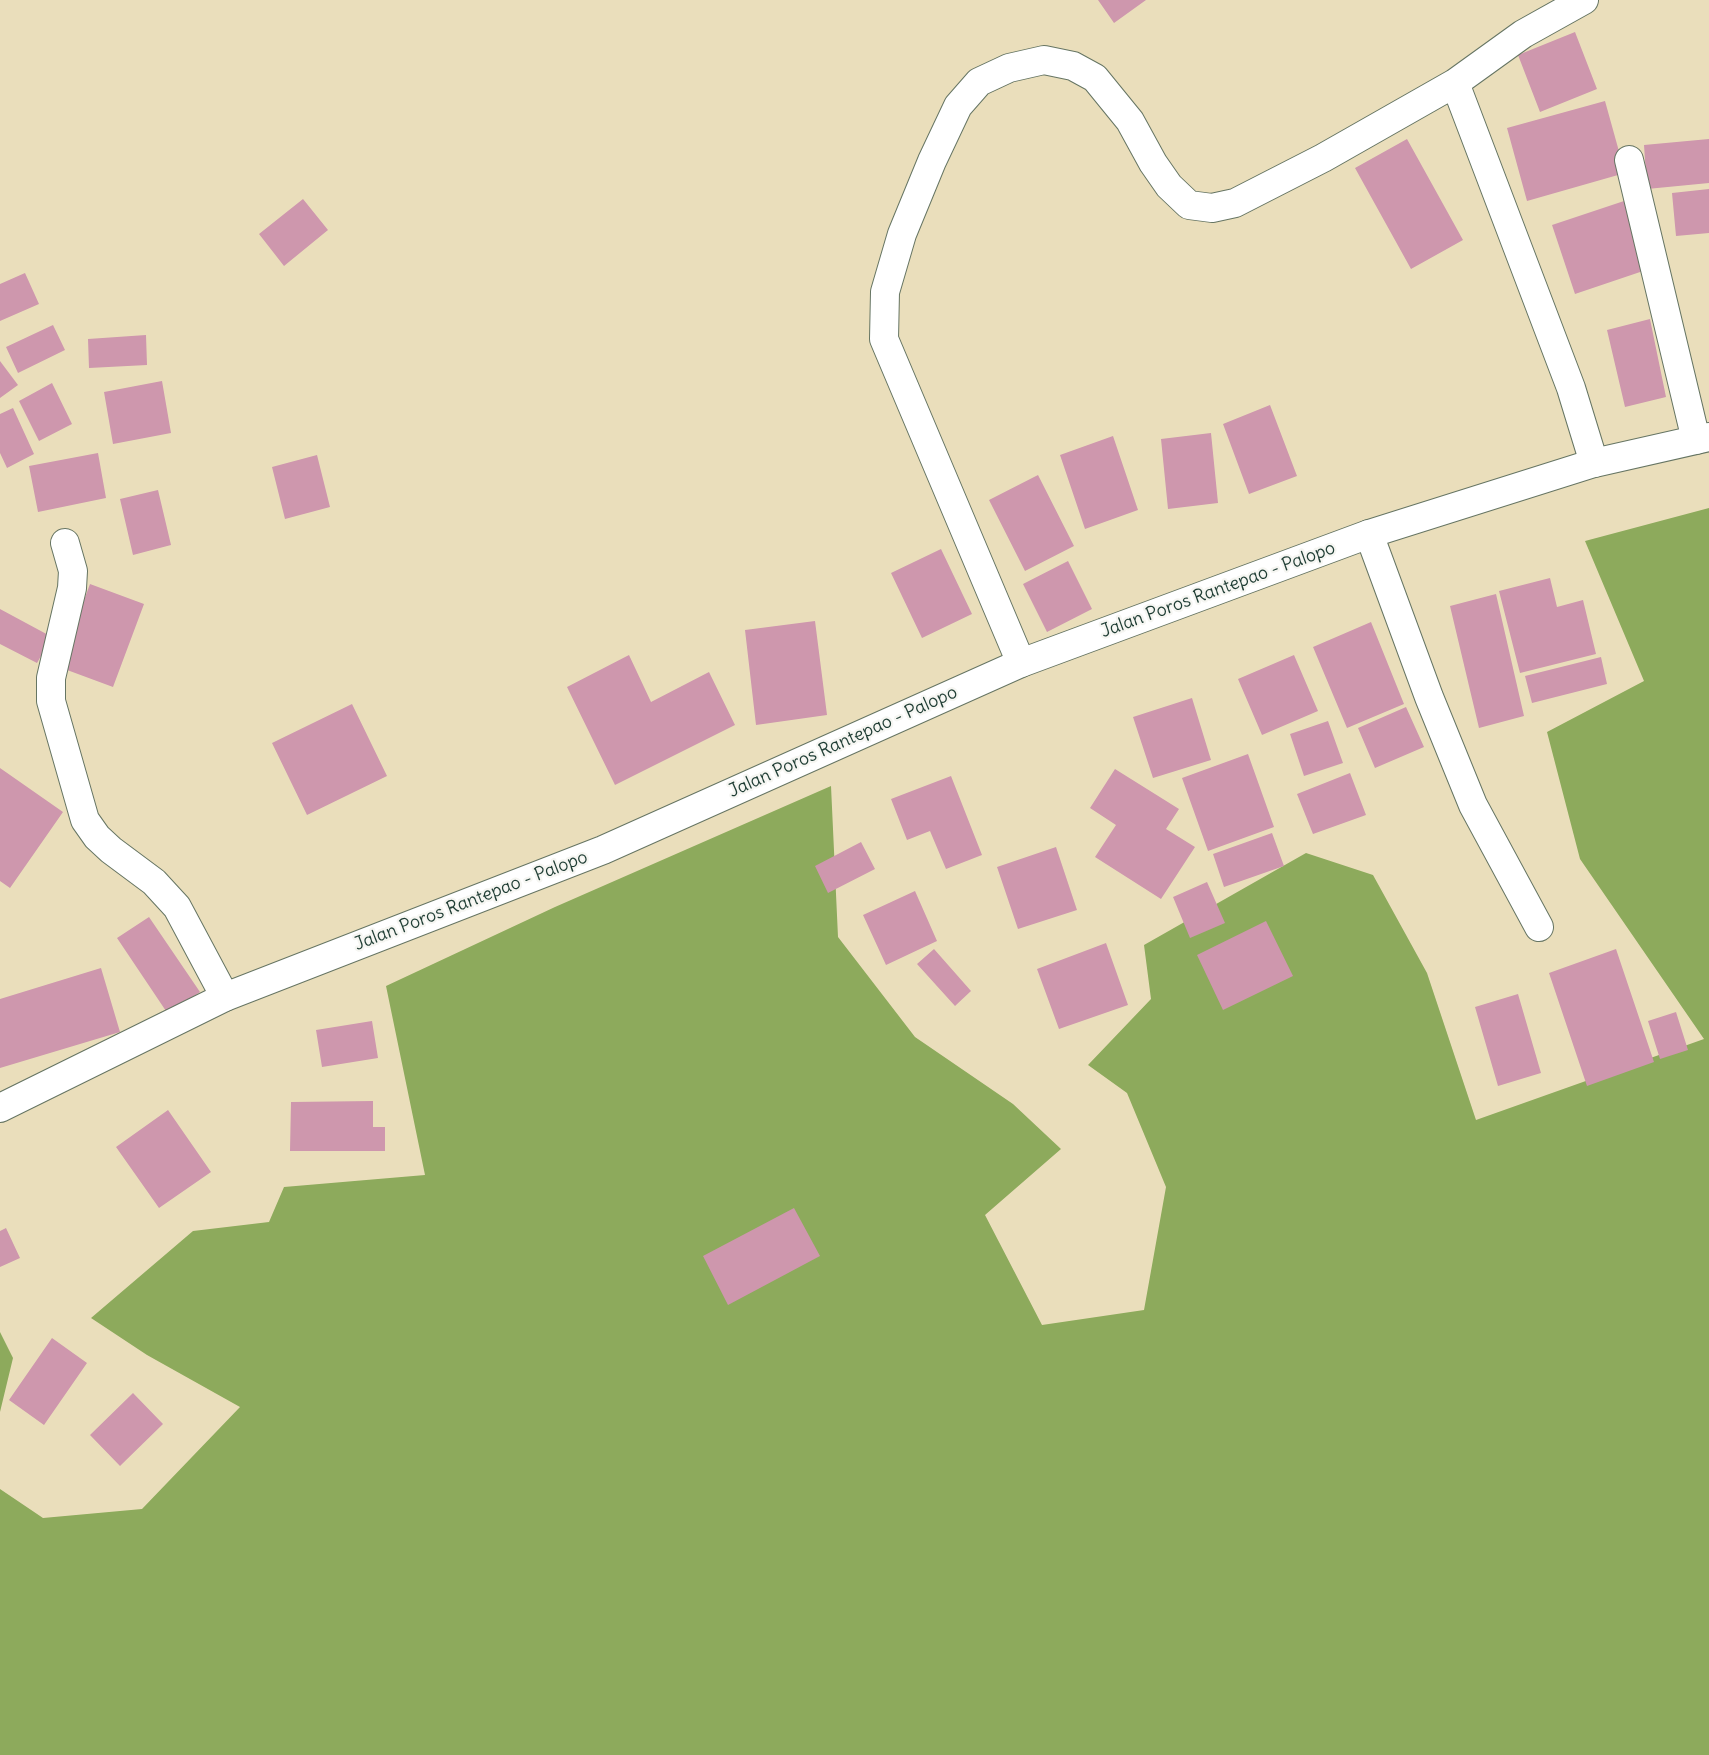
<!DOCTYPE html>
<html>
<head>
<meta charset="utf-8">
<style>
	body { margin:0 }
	canvas { display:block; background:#eadebb }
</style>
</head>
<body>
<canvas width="1709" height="1755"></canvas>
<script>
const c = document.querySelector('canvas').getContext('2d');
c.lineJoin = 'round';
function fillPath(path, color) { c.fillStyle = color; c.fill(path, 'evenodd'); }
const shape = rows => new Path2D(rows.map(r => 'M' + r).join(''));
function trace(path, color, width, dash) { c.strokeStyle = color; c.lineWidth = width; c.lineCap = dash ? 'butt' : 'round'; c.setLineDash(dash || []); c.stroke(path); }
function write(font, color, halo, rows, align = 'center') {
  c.font = font + ' Delius,sans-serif'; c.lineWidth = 4.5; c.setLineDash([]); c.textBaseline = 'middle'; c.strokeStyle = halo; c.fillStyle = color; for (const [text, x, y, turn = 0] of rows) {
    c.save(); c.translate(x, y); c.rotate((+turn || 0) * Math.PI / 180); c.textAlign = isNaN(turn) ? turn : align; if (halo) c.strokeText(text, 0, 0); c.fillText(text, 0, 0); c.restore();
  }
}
fillPath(shape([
	[1709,508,1709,1755,0,1755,0,1489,43,1518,142,1509,240,1407,147,1355,91,1318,193,1231,269,1222,284,1187,425,1175,386,986,555,907,831,786,838,937,915,1037,1013,1104,1061,1149,985,1215,1042,1325,1144,1310,1166,1187,1127,1093,1088,1065,1151,999,1144,945,1306,853,1373,875,1427,973,1476,1120,1704,1039,1580,859,1547,732,1644,681,1585,541],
	[0,1332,13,1358,0,1412]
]), '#8daa5c');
fillPath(shape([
	[1098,0,1146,0,1114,23],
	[1575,32,1597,89,1540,112,1518,55],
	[1605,101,1625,173,1527,201,1507,128],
	[1407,139,1463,240,1411,269,1355,168],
	[1709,139,1709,183,1647,189,1644,145],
	[1709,189,1709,233,1676,236,1672,193],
	[303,199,328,230,284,266,259,234],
	[1627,200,1649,269,1575,294,1552,225],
	[25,273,39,304,0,321,0,284],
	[1650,319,1666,397,1625,407,1607,330],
	[53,325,65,350,18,373,6,347],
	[146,335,147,365,89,368,88,339],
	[0,361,18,385,0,398],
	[162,381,171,433,113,444,104,392],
	[52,383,72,424,39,441,19,401],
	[1270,405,1297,476,1249,494,1223,424],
	[13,408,34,454,7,468,0,453,0,414],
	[1211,433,1218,503,1168,509,1161,439],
	[1113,436,1138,510,1085,529,1060,455],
	[98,453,106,498,38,512,29,466],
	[317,455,330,507,285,519,272,467],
	[1038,475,1074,546,1025,571,989,500],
	[158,490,171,545,133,555,120,499],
	[941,549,972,614,922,638,891,573],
	[1068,561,1092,609,1047,632,1023,584],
	[1550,578,1557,607,1583,600,1596,654,1520,673,1499,591],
	[90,584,144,604,113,687,59,667],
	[1496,594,1524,716,1479,728,1450,606],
	[0,609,52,637,37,663,0,644],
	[815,621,827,715,756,725,745,630],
	[1371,622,1404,704,1347,728,1313,647],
	[629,655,651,702,709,672,735,725,615,785,567,687],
	[1294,655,1318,711,1262,735,1238,679],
	[1601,657,1607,684,1532,703,1525,676],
	[1192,698,1211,760,1153,778,1133,717],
	[352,704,387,776,307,815,272,743],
	[1406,707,1424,747,1375,768,1358,728],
	[1328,721,1343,763,1304,776,1290,734],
	[1248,754,1274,827,1208,851,1182,778],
	[0,768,63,812,10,888,0,881],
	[1115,769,1179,809,1166,829,1195,847,1161,899,1095,857,1116,825,1090,808],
	[1350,773,1366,815,1313,834,1297,794],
	[951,776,982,855,946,869,930,831,907,840,891,799],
	[1272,833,1284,866,1224,887,1213,854],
	[861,842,875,869,828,893,815,866],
	[1056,847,1077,910,1018,929,997,867],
	[1207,882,1225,923,1190,938,1173,897],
	[915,891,937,941,886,965,863,915],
	[149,917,200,992,168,1014,117,938],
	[1266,921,1293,976,1223,1010,1197,955],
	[1106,943,1128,1005,1059,1029,1037,969],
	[934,949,971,991,955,1006,917,964],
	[1616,949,1654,1062,1587,1086,1549,973],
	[101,968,120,1032,0,1068,0,999],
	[1518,994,1541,1073,1498,1086,1475,1007],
	[1676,1012,1688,1050,1660,1059,1648,1021],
	[372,1021,378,1058,322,1067,316,1030],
	[373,1101,373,1127,385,1127,385,1151,290,1151,291,1102],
	[168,1110,211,1172,159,1208,116,1147],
	[794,1208,820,1256,728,1305,703,1256],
	[6,1228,20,1258,0,1267,0,1231],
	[52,1338,87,1363,44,1425,9,1400],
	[133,1393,163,1424,120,1466,90,1435]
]), '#ce97ad');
const street = shape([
	[1455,83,1523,34,1584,0],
	[1629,160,1696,440],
	[1369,534,1429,697,1473,805,1539,927],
	[65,543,73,571,72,588,51,678,51,701,85,820,97,837,111,850,154,882,177,907,225,997],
	[1021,663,884,339,885,292,902,234,932,161,958,106,979,82,1009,68,1044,60,1073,66,1095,78,1130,121,1153,163,1169,186,1189,205,1212,208,1235,203,1323,158,1455,83,1571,388,1594,463]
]);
const highway = shape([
	[0,1108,225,997,603,850,1021,663,1369,534,1594,463,1709,437]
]);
trace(street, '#667563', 30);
trace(highway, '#667563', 30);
trace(street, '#fff', 28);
trace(highway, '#fff', 28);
write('18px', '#1f3d34', '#f6f6f2', [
	["Jalan Poros Rantepao - Palopo",1218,590,-20],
	["Jalan Poros Rantepao - Palopo",843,742,-24],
	["Jalan Poros Rantepao - Palopo",471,901,-21]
]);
</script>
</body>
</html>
